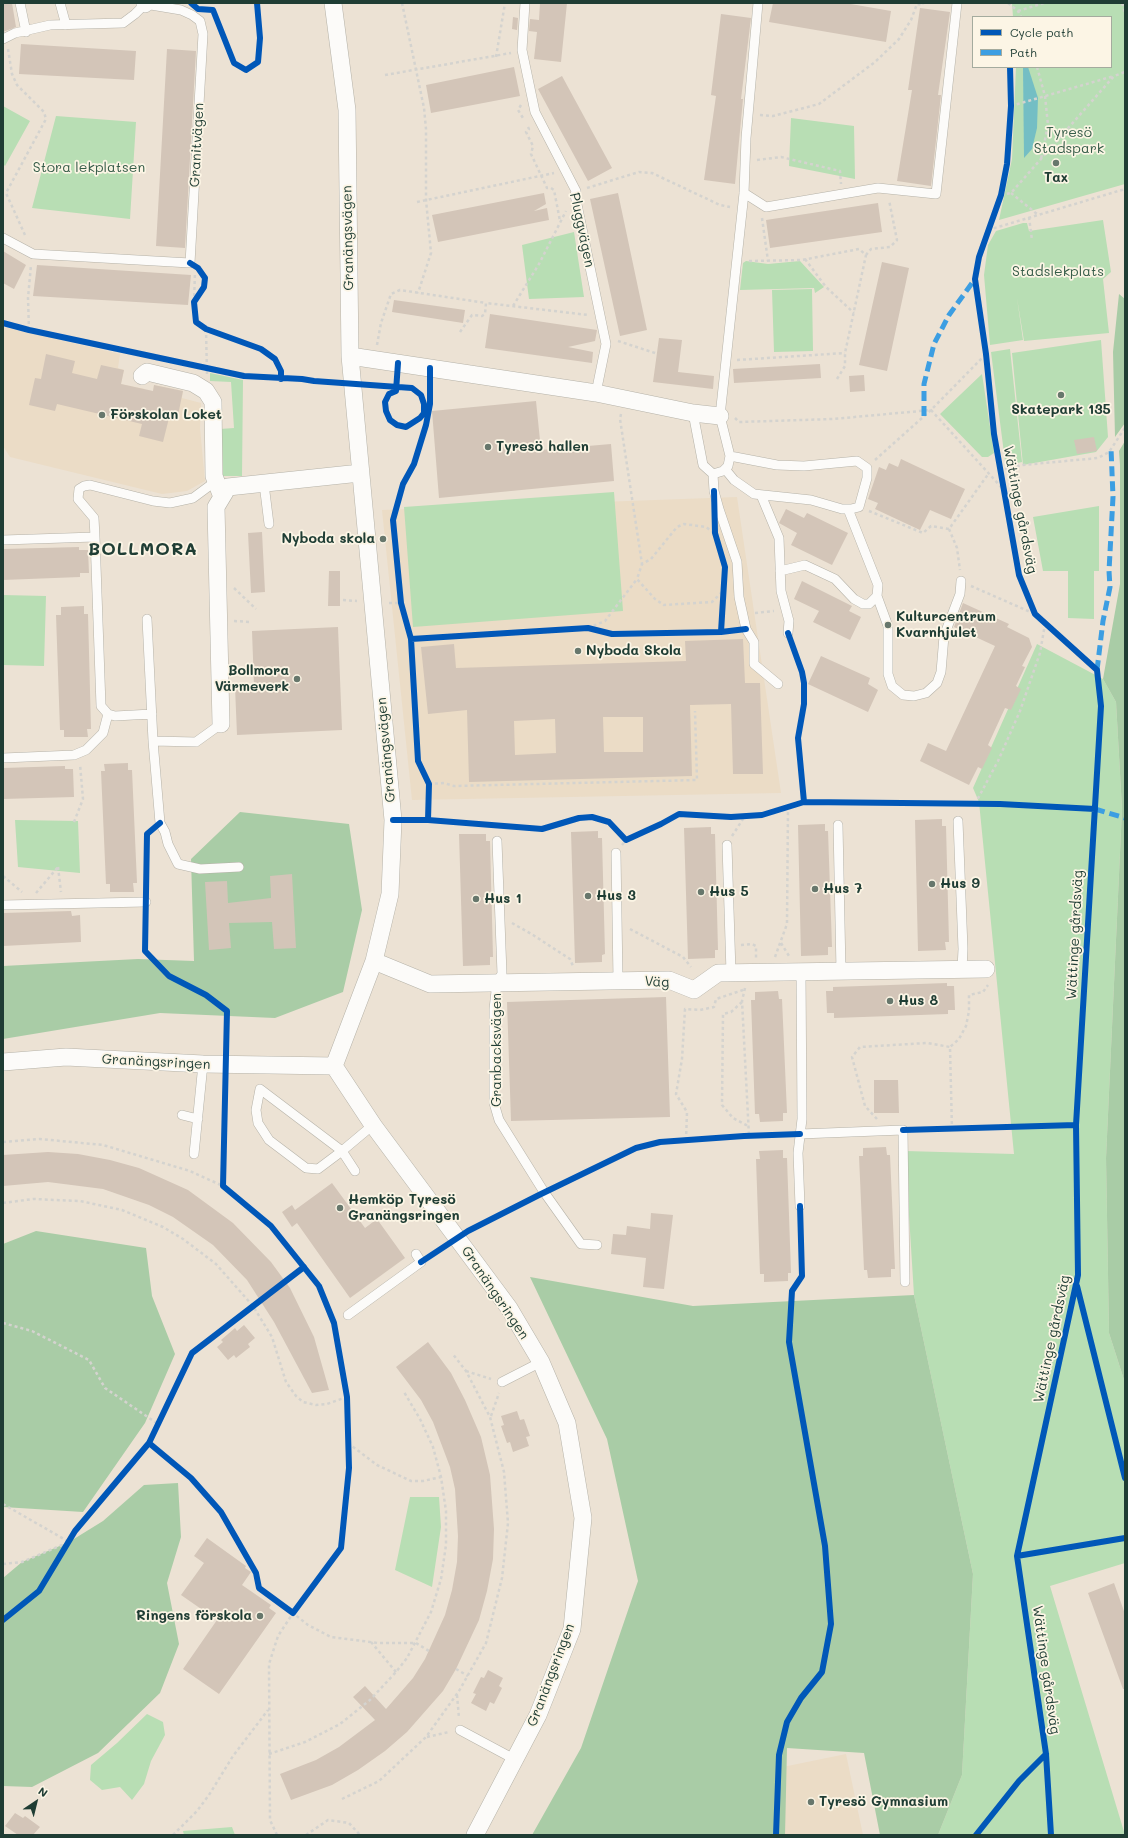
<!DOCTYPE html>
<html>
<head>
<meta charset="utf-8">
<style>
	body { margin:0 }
	#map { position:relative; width:1128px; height:1838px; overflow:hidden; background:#ece2d4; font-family:Mali,sans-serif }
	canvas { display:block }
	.frame { position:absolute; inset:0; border:4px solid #1f3d34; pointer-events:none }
	.legend { position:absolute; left:972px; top:16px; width:140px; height:52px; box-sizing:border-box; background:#fcf5e5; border:1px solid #a4ab9e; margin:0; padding:5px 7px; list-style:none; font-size:12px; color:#1f3d34 }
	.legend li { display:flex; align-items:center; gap:8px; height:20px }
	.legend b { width:20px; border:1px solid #a4ab9e }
	.north { position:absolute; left:16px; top:1782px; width:40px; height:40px; -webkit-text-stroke:3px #fcf5e5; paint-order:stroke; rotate:35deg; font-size:11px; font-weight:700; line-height:16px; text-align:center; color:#1f3d34 }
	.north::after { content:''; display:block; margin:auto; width:14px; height:18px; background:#1f3d34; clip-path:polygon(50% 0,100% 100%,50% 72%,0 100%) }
</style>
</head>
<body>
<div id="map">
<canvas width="1128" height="1838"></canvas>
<div class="frame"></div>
<ul class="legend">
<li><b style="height:5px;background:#0057b8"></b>Cycle path</li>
<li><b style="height:5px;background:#3c9ee2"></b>Path</li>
</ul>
<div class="north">N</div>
</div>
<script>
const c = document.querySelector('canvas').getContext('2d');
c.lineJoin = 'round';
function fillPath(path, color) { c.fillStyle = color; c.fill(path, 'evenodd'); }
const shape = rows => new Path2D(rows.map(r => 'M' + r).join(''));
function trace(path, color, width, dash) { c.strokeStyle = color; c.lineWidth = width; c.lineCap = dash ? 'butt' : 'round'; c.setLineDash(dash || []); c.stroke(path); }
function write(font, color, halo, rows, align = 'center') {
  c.font = font + ' Mali,sans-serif'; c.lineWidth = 3.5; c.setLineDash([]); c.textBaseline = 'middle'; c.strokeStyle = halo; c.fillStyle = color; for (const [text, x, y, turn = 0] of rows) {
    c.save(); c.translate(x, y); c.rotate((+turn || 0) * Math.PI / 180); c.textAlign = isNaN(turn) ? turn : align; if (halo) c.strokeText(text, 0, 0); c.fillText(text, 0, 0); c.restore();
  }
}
fillPath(shape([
	[3,327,120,354,118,368,124,370,121,384,145,389,143,398,151,400,154,385,183,391,182,398,201,403,200,428,205,481,187,491,162,494,10,457,3,446],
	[737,497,781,793,412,800,382,510],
	[846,1754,863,1835,763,1835,768,1770]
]), '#ebdcc6');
fillPath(shape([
	[1012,3,1125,3,1125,184,999,220,1012,159,1016,67,1111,67,1111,17,1013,17],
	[3,106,30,121,5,166,3,164],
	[56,116,136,122,130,219,32,208],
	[791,118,854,126,855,179,789,166],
	[1103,220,1111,272,1103,279,1109,333,1024,341,1017,298,1023,340,990,345,984,275,988,245,996,231,1023,223,1027,223,1029,231],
	[574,232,584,297,529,299,522,245],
	[746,261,768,264,800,261,824,287,815,293,814,288,740,290,743,263],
	[812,289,813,351,774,352,772,290],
	[1101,340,1108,437,1096,452,1023,465,1012,353],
	[1010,349,1022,462,1008,465,1005,461,991,352],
	[210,373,243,380,242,476,221,476,220,429,234,428,231,382,210,381],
	[982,374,994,453,988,457,982,457,940,414],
	[614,492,623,611,413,627,404,507],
	[1099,506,1099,571,1094,571,1094,619,1068,618,1068,571,1043,571,1033,517],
	[3,595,46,596,44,666,3,665],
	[1037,644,1103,679,1116,702,1122,809,1106,1158,1109,1333,1125,1383,1125,1563,1050,1586,1125,1835,938,1835,962,1775,973,1574,914,1295,905,1151,1014,1154,979,802,973,788],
	[15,820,78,821,80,873,18,867],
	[410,1497,439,1497,441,1527,432,1587,395,1570],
	[147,1714,163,1722,165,1735,151,1761,144,1784,132,1800,120,1787,102,1790,90,1780,91,1765,117,1743],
	[232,1827,235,1835,184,1835,183,1831]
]), '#b8deb4');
fillPath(shape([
	[1119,294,1125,299,1125,423,1115,437,1113,352],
	[1125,441,1125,1383,1109,1333,1106,1158,1122,809,1116,702,1103,679,1120,584,1120,465,1119,451],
	[240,812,349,824,362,910,343,992,275,1018,160,1013,3,1039,3,966,138,959,194,961,191,859],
	[36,1231,146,1248,152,1296,175,1354,145,1423,83,1512,3,1507,3,1244],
	[530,1277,693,1306,914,1295,973,1574,962,1775,938,1835,880,1835,864,1753,787,1748,785,1835,532,1835,581,1748,638,1581,607,1439],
	[178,1483,181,1537,167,1583,179,1644,160,1693,98,1753,32,1787,3,1786,3,1578,22,1562,69,1542,103,1521,144,1485]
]), '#a9cca6');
fillPath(shape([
	[1023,67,1028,67,1038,98,1037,128,1032,149,1024,158]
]), '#74bec4');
fillPath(shape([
	[3,3,12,3,16,27,3,32],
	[540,3,567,3,561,62,534,59,537,32,529,31,530,19,539,20],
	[773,3,845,3,891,11,886,42,769,22],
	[920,8,950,12,938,95,941,95,931,186,897,181,912,90,908,90],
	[721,14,751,18,741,99,743,99,735,184,704,180,716,96,711,95],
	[513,17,518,18,517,30,512,29],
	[21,44,136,51,134,80,19,74],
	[167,49,196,51,185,248,156,246],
	[514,67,520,96,431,113,426,85],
	[562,76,612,168,588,181,538,89],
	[544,193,546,204,534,211,547,208,549,220,438,242,432,215],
	[618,193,647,330,620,336,590,199],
	[878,203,882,232,770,248,766,220],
	[3,251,26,265,14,289,3,283],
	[882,262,909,268,887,371,859,365],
	[37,265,191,275,188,305,33,296],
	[394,300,465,310,463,323,392,312],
	[490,314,597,330,595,341,568,347,593,352,592,363,485,348],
	[659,338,682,340,678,372,714,376,713,389,653,382],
	[46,354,75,361,72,373,97,379,101,365,124,370,121,384,153,391,154,385,183,391,177,420,169,418,163,442,139,436,142,424,57,404,55,411,29,405,35,378,41,379],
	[820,364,821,378,734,383,733,369],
	[864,375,865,391,850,392,849,376],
	[536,401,541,450,611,444,614,481,439,498,432,411],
	[1094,437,1097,451,1077,454,1074,440],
	[901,459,965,489,951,519,930,510,920,530,875,509,878,503,868,499,879,467,886,470,889,463,898,467],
	[786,509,804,518,807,513,848,533,832,565,791,545,797,533,779,523],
	[262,532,265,592,251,593,248,533],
	[79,547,79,550,88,550,89,573,80,573,80,577,3,580,3,549],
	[329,571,340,571,340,606,328,606],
	[802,581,852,606,849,611,861,617,850,640,813,622,819,611,794,599],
	[963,603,1009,624,1007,627,1029,638,1032,647,1022,666,1025,667,1016,686,1021,689,1011,710,1005,708,988,745,992,748,982,769,978,767,969,785,920,761,928,743,946,751,995,646,954,627],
	[84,606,84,614,88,614,91,729,87,729,88,737,64,737,64,730,60,730,56,615,61,615,61,607],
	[338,627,342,730,237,735,235,687,254,686,252,631],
	[743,639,745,683,760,683,763,774,733,774,731,704,690,705,692,776,469,782,467,710,428,714,421,647,454,644,456,668,686,661,685,641],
	[603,717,643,717,643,752,604,752],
	[555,719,556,753,515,755,514,721],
	[821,656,870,678,868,684,878,690,868,712,808,684],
	[128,763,128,770,132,770,137,883,133,883,134,892,110,892,110,884,106,884,101,771,105,771,104,764],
	[65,766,65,769,73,769,74,797,3,799,3,768],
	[942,819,942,826,946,826,949,942,945,942,946,950,918,951,915,820],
	[825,824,825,831,828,831,832,947,828,947,828,955,801,956,798,825],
	[711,827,711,834,715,834,718,950,715,950,715,958,688,959,684,828],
	[598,831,598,838,602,838,605,954,602,955,602,962,575,963,571,832],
	[459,834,486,834,486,841,490,841,493,957,490,957,490,965,463,966],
	[292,874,296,948,274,949,272,922,229,923,231,948,209,950,205,882,227,881,228,903,271,898,270,876],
	[71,911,72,916,80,915,81,942,3,946,3,913],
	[947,983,947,986,954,986,955,1010,948,1010,948,1014,834,1018,834,1013,827,1013,826,991,833,991,833,987],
	[778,991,779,999,782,999,787,1113,783,1113,783,1121,760,1122,759,1114,755,1114,751,1000,755,1000,755,992],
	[666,997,670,1117,511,1121,507,1002],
	[874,1080,898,1080,899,1113,874,1113],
	[886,1147,887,1155,890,1155,895,1269,891,1269,891,1277,868,1278,867,1270,864,1270,859,1156,863,1156,863,1148],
	[783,1150,783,1158,787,1158,791,1273,788,1273,788,1281,764,1282,764,1274,760,1274,756,1159,760,1159,759,1151],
	[48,1152,78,1154,110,1160,139,1168,188,1190,233,1223,271,1262,290,1288,314,1337,329,1390,312,1393,274,1322,247,1280,213,1245,173,1217,149,1205,103,1189,48,1182,3,1186,3,1155],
	[332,1183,365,1228,377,1219,405,1258,350,1298,297,1223,292,1227,282,1212,292,1205,295,1210],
	[651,1213,673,1215,664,1289,643,1287,646,1258,611,1254,613,1234,626,1235,627,1226,650,1229],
	[244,1325,255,1338,248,1344,250,1347,236,1358,234,1355,228,1360,217,1347,223,1342,221,1340,235,1328,237,1331],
	[428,1342,451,1373,465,1400,481,1437,490,1475,494,1529,493,1559,487,1591,479,1620,456,1669,443,1691,407,1732,385,1751,358,1770,332,1785,291,1800,280,1774,316,1760,339,1747,375,1720,353,1697,365,1686,386,1709,413,1678,425,1659,445,1615,452,1590,457,1562,458,1536,455,1489,450,1467,433,1422,421,1400,396,1367],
	[517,1411,520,1420,524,1419,530,1436,526,1437,529,1446,513,1452,510,1442,507,1443,501,1426,504,1425,501,1416],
	[207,1538,246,1566,245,1568,251,1572,242,1585,271,1605,269,1608,276,1613,219,1694,183,1669,217,1620,181,1595,204,1563,194,1556],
	[1114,1583,1125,1614,1125,1689,1123,1689,1088,1593],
	[488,1670,503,1678,499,1686,502,1688,494,1704,490,1702,486,1711,471,1703,476,1694,473,1693,481,1677,484,1678],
	[15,1813,23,1818,25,1816,40,1827,33,1835,18,1835,5,1826]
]), '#d3c5b8');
const service = shape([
	[20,3,26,32],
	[60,3,66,25],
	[525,3,522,50,535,112,576,191,575,195,606,344,596,393],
	[3,39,15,33,50,25,123,23,135,14,145,4,181,10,192,15,200,21,203,34,190,263,33,254,3,238],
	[744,193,766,207,878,188,936,194,957,3],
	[693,413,703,465,713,474,723,471,728,466,730,456,720,416,744,193,746,138,758,3],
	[725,469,734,480,754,494,811,500,842,509,851,509,859,507,867,478,867,468,857,461,804,466,777,465,730,456],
	[713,474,714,491,719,509,737,562,739,597,746,629,754,642,754,664,778,684],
	[264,484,269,524],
	[761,495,779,538,781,591,789,621,788,633],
	[848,509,878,585,877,596,888,626,888,674,892,686,903,695,914,696,926,693,937,683,941,672,944,636,960,594,961,581],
	[95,537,94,518,78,499,79,489,84,486,90,485,153,501,170,503,193,498,216,481],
	[3,540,95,537,101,706,108,714],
	[780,571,805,565,835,579,854,599,863,604,869,604,877,596],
	[147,619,153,741,160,823,165,832,168,844,178,864,200,869,239,867],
	[153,741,196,742,221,724],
	[3,758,74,755,86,750,103,733,108,714,115,716,152,714],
	[958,821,963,949,962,969],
	[838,825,841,971],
	[497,841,502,974,497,982,494,1009,494,1103,499,1120,544,1192,581,1244,597,1245],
	[727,845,731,973],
	[616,853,618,980],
	[3,905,146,902],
	[182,1115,198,1119],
	[800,1134,903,1130,905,1282],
	[194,1154,203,1064],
	[355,1171,342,1151,260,1089,256,1110,258,1123,269,1140,306,1168,318,1169,342,1151,373,1125],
	[800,1206,798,1153,802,1119,801,973],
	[348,1315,421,1262,416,1254],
	[502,1382,541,1362],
	[460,1730,514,1759]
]);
const minor = shape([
	[145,3,145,4],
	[333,3,347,110,350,356,393,820,390,894,374,961,334,1066],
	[350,356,596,393,693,413,720,416],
	[142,376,147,372,193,383,206,391,213,402,214,476,222,497],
	[221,724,216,507,228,487,360,473],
	[374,961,430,984,669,980,694,990,718,973,986,969],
	[3,1062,66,1057,203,1064,334,1066],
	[334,1066,373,1125,509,1308,541,1362,567,1423,583,1518,572,1629,538,1715,475,1835]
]);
trace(service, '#b5b2a8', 10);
trace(minor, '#b5b2a8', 18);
trace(shape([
	[402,3,424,108,426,129,426,200,431,253,418,293],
	[1008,3,1018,11,1021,17],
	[1122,3,1125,12],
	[1018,11,1044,3],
	[8,49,12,74,17,85,44,112,46,119,6,193,25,235],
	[496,57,505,3],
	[1037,67,1045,96,1048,125,1041,159],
	[385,75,511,53],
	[521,105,518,110,523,118],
	[1011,106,1114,76],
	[760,115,773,116,819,104,875,62,899,39,911,20,917,4,923,5,923,3],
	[528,127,529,129,526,132,533,146,531,154,547,188,551,188,554,190,560,221],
	[757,160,781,157,840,171,841,184],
	[587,188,639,172,652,173,720,205,730,207],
	[1011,193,1037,214],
	[1001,195,1011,193,1114,76,1125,72],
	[417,202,554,173],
	[1029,217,1032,240],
	[762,218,768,261],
	[988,230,1125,189],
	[805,259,826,287,854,313],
	[749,261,802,260,859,249,866,255,871,249,890,247,897,240,889,200],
	[194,302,195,272],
	[513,306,539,264,566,211],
	[206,329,207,374],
	[29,330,28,298,31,265],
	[460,332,472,315,482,316,485,314,486,303,588,315],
	[618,341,658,354],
	[377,345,381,323,391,294,400,290,486,303],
	[737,360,845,353],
	[837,379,845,366,845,353,866,255],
	[621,414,620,419,642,564],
	[735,418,739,422,833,419,931,410,1002,488],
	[875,460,931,410,986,354],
	[999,470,1023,465,1098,458,1109,452,1125,428],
	[869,511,923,533,931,526,949,529,989,473],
	[949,529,957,548,960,570],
	[714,533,706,527,684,524,677,527,651,559,642,564,637,579,655,599,664,605,712,602,725,589],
	[971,586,1035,614],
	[234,588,256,609],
	[343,600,357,601],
	[389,603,401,603],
	[755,613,774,611],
	[234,621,251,622],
	[588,628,605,621,637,579],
	[429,784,444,783,454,786,697,780,695,711],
	[975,804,998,761,1020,711,1040,653,1045,624],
	[74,822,83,799,80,764],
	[496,825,496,831],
	[732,836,745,816],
	[622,845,626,840],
	[58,867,61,892],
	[3,876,22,892],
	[36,893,58,867],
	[512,923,533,935,570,959,573,966],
	[630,929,683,957,691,967],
	[781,943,789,956],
	[741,945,752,944,756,946,756,958],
	[775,957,787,924,788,807],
	[745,988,742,1001,749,1136],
	[742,1002,731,1012,723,1014,722,1105,733,1118,748,1126],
	[877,1119,865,1106,852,1057,860,1047,927,1043,950,1047],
	[952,1130,950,1047,959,1039,966,1026,969,1011,969,995,983,992,988,985],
	[686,1140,687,1112,676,1094,682,1059,685,1009,700,1010,714,1007,716,999,743,990],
	[3,1142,40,1139,103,1145,190,1171,223,1186],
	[3,1203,33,1199,80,1201,122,1210,163,1227,183,1239,216,1264,253,1306,272,1337,286,1382,296,1396,303,1402,316,1405,327,1404,347,1397],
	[3,1323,32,1331,89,1360,105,1388,158,1424],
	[466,1371,491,1379],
	[491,1416,499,1393],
	[348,1443,377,1465,411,1481,423,1481,441,1477],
	[3,1504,69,1542],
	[3,1564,22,1562,69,1542],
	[371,1642,396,1672],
	[456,1669,468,1676],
	[457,1695,459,1718],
	[427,1737,449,1732],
	[269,1754,305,1742,340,1724,370,1700,396,1672,407,1658,431,1612,441,1579,446,1545,446,1511,441,1477,433,1447,420,1419,404,1392],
	[342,1799,379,1781,426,1737,459,1691,486,1643,502,1578,508,1523,504,1472,490,1417,466,1371,452,1353],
	[173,1835,197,1811,209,1795,233,1756,268,1710],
	[277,1835,270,1820,269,1664,278,1636,293,1613,308,1625,331,1637,378,1643,416,1643,429,1651],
	[306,1835,328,1820,349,1823,360,1835]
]), '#d4d3cf', 2.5, [3, 3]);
trace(service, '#fcfbf9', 9);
trace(minor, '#fcfbf9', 17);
trace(shape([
	[924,416,924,384,934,344,949,315,975,279],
	[1097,670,1103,621,1110,587,1109,571,1113,497,1111,448],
	[1095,809,1125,818]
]), '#3c9ee2', 5, [10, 5]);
trace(shape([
	[191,3,198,9,213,10,234,63,246,70,258,62,260,38,257,3],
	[1010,67,1011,106,1007,164,1001,195,979,257,975,279,986,354,994,434,1019,575,1035,614,1097,670,1101,706,1076,1125,1078,1275,1017,1556,1046,1754,1051,1835],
	[190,263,198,268,205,278,204,287,194,302,196,322,206,329,261,349,275,359,281,371,281,379],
	[3,323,29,330,244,376,302,379,314,381,412,388,421,395,424,404,424,413,420,418,406,427,397,425,390,420,386,411,385,402,389,394,396,391,398,363],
	[714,491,715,533,725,567,721,632,746,629],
	[788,633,802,672,804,683,804,704,798,738,804,802],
	[411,639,588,628,612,634,721,632],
	[393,820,428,820,542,829,579,818,592,817,609,822,626,840,661,824,679,814,731,817,762,815,804,802,1000,804,1095,809],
	[428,820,429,784,418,761,411,639,401,603,393,520,403,484,414,464,426,425,430,404,430,368],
	[903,1130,1076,1125],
	[421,1262,468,1231,539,1195,636,1148,660,1142,744,1136,800,1134],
	[1077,1286,1125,1478],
	[149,1443,192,1353,304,1267],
	[1017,1556,1125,1538],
	[3,1620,39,1591,75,1531,149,1443,191,1478,221,1512,256,1573,259,1588,293,1613,341,1548,349,1468,347,1397,334,1323,319,1286,271,1226,223,1186,227,1011,206,995,169,976,145,951,147,834,160,823],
	[776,1835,779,1755,787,1722,801,1698,822,1672,831,1624,825,1546,789,1342,792,1291,802,1276,800,1206],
	[976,1835,1019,1781,1046,1754]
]), '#0057b8', 6);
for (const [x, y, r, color] of [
	[1056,163,4,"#67776c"],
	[1061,395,4,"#67776c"],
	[102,415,4,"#67776c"],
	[488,447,4,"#67776c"],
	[383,539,4,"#67776c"],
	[888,625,4,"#67776c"],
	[578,651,4,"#67776c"],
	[297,679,4,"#67776c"],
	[932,884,4,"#67776c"],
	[815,889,4,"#67776c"],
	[701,892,4,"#67776c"],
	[588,896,4,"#67776c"],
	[476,899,4,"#67776c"],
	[890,1001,4,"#67776c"],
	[340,1208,4,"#67776c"],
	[260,1616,4,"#67776c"],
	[811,1802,4,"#67776c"]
]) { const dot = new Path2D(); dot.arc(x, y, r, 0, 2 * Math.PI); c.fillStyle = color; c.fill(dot); trace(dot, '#fcf5e5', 1.5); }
write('14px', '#355c48', '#fcf5e5', [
	["Tyresö",1069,133],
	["Stadspark",1069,149],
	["Stora lekplatsen",89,168],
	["Stadslekplats",1058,272]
]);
write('14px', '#1f3d34', '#fcf5e5', [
	["Granitvägen",197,145,-87],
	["Pluggvägen",582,230,78],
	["Granängsvägen",348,238,-91],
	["Wättinge gårdsväg",1020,510,79],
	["Granängsvägen",386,750,-95],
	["Wättinge gårdsväg",1075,935,-87],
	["Väg",657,982,4],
	["Granbacksvägen",497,1050,-90],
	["Granängsringen",156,1062,3],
	["Granängsringen",495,1293,56],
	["Wättinge gårdsväg",1052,1339,-78],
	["Wättinge gårdsväg",1046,1670,82],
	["Granängsringen",551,1675,-69]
]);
write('bold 14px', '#1f3d34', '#fcf5e5', [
	["Tax",1056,178,"center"],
	["Skatepark 135",1061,410,"center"],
	["Förskolan Loket",110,415],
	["Tyresö hallen",496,447],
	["Nyboda skola",375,539,"right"],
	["Kulturcentrum",896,617],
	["Kvarnhjulet",896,633],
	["Nyboda Skola",586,651],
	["Bollmora",289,671,"right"],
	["Värmeverk",289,687,"right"],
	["Hus 9",940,884],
	["Hus 7",823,889],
	["Hus 5",709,892],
	["Hus 3",596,896],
	["Hus 1",484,899],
	["Hus 8",898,1001],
	["Hemköp Tyresö",348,1200],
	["Granängsringen",348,1216],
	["Ringens förskola",252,1616,"right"],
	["Tyresö Gymnasium",819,1802]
], 'left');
c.letterSpacing = '1px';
write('bold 18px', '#1f3d34', '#fcf5e5', [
	["BOLLMORA",143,549]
]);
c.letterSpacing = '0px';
</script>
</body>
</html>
